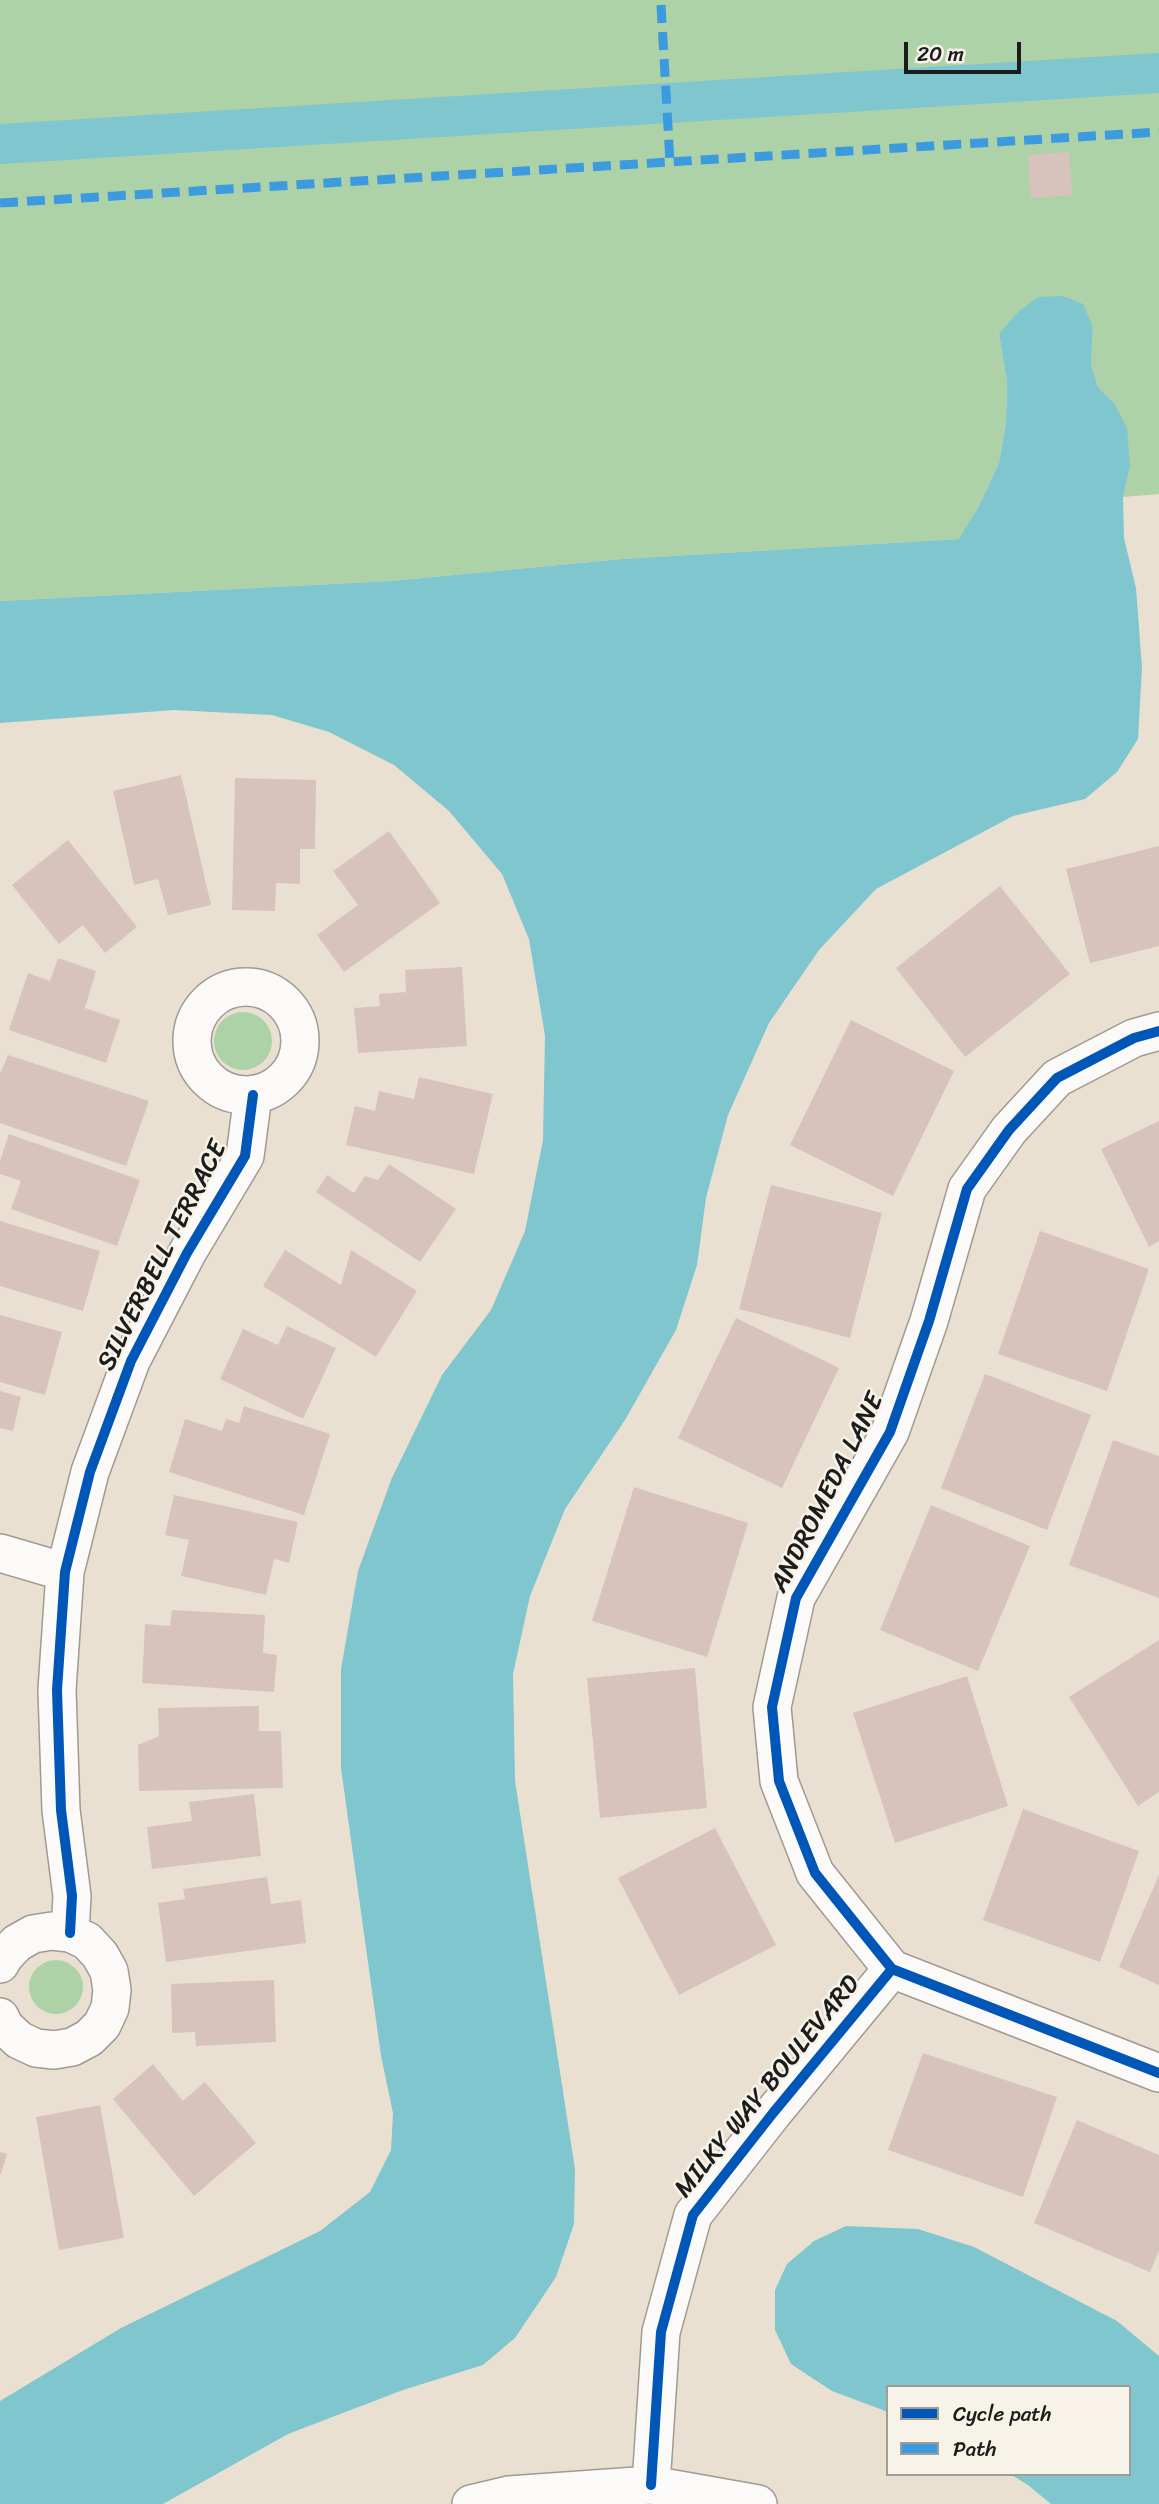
<!DOCTYPE html>
<html>
<head>
<meta charset="utf-8">
<style>
	body { margin:0 }
	#map { position:relative; width:1159px; height:2504px; overflow:hidden; background:#eae0d2; font-family:Sriracha,sans-serif }
	canvas { display:block }
	.legend { position:absolute; left:886px; top:2385px; width:245px; height:91px; box-sizing:border-box; background:#f7f3e8; border:2px solid #9f9d96; margin:0; padding:9px 12px; list-style:none; font-size:21px; color:#1c1c1c }
	.legend li { display:flex; align-items:center; gap:14px; height:35px }
	.legend b { width:35px; border:2px solid #9f9d96 }
	.scale { position:absolute; left:904px; top:42px; width:117px; height:32px; box-sizing:border-box; border:4px solid #1c1c1c; border-top:0; padding-left:9px; font-size:21px; line-height:24px; white-space:nowrap; color:#1c1c1c; -webkit-text-stroke:5px #f7f3e8; paint-order:stroke }
</style>
</head>
<body>
<div id="map">
<canvas width="1159" height="2504"></canvas>
<ul class="legend">
<li><b style="height:9px;background:#0057b8"></b>Cycle path</li>
<li><b style="height:9px;background:#3c9bdf"></b>Path</li>
</ul>
<div class="scale">20 m</div>
</div>
<script>
const c = document.querySelector('canvas').getContext('2d');
c.lineJoin = 'round';
function fillPath(path, color) { c.fillStyle = color; c.fill(path, 'evenodd'); }
const shape = rows => new Path2D(rows.map(r => 'M' + r).join(''));
function trace(path, color, width, dash) { c.strokeStyle = color; c.lineWidth = width; c.lineCap = dash ? 'butt' : 'round'; c.setLineDash(dash || []); c.stroke(path); }
function write(font, color, halo, rows, align = 'center') {
  c.font = font + ' Sriracha,sans-serif'; c.lineWidth = 5; c.setLineDash([]); c.textBaseline = 'middle'; c.strokeStyle = halo; c.fillStyle = color; for (const [text, x, y, turn = 0] of rows) {
    c.save(); c.translate(x, y); c.rotate((+turn || 0) * Math.PI / 180); c.textAlign = isNaN(turn) ? turn : align; if (halo) c.strokeText(text, 0, 0); c.fillText(text, 0, 0); c.restore();
  }
}
fillPath(shape([
	[0,0,1159,0,1159,494,1123,497,1130,466,1114,403,1098,387,1091,365,1093,327,999,334,1007,382,1006,422,999,463,979,506,960,539,622,559,391,581,0,601],
	'214 1041a29 29 0 1 1 58 0a29 29 0 1 1-58 0Z',
	'29 1987a27 27 0 1 1 54 0a27 27 0 1 1-54 0Z'
]), '#aed2a7');
fillPath(shape([
	[1063,296,1083,304,1093,327,1091,365,1098,387,1114,403,1127,428,1130,466,1123,497,1124,538,1136,588,1142,668,1138,739,1117,772,1085,799,1013,816,876,889,819,950,769,1023,728,1115,706,1198,697,1265,676,1330,625,1420,565,1509,530,1596,513,1674,515,1781,575,2169,574,2224,556,2277,515,2338,483,2365,403,2390,288,2434,163,2504,0,2504,0,2401,121,2328,320,2231,370,2192,391,2150,393,2113,381,2056,341,1768,341,1669,358,1571,391,1480,442,1375,491,1310,525,1231,543,1140,545,1036,529,939,502,874,449,811,394,765,329,732,272,715,174,710,0,723,0,601,391,581,622,559,959,539,979,506,999,463,1006,422,1007,382,999,334,1018,312,1038,297],
	[846,2226,918,2229,974,2247,1117,2321,1159,2356,1159,2504,1051,2504,1028,2485,1010,2474,1129,2474,1129,2387,888,2387,888,2412,832,2391,791,2364,775,2330,775,2290,787,2264,814,2241]
]), '#7fc6ce');
trace(shape([
	[0,144,1159,73]
]), '#7fc6ce', 40);
fillPath(shape([
	[1069,152,1072,195,1031,198,1028,155],
	[181,775,211,905,168,915,158,879,134,885,113,791],
	[235,778,316,780,315,849,300,849,300,884,276,883,275,911,232,910],
	[389,831,440,903,344,972,317,935,358,905,333,871],
	[68,840,137,927,105,953,83,925,59,944,12,885],
	[1159,846,1159,946,1090,963,1066,869],
	[1000,886,1070,974,965,1057,896,968],
	[58,958,96,971,85,1008,120,1020,106,1063,9,1030,28,973,50,981],
	[462,967,467,1046,358,1053,354,1008,380,1006,379,994,406,992,405,970],
	[851,1020,954,1071,893,1196,790,1145],
	[8,1055,149,1101,126,1166,0,1123,0,1074],
	[419,1077,493,1094,474,1174,346,1145,355,1106,375,1111,379,1091,414,1099],
	[1159,1121,1159,1241,1149,1247,1101,1149],
	[9,1134,140,1180,117,1246,11,1209,21,1181,0,1174,0,1161],
	[389,1164,456,1209,420,1262,316,1192,327,1175,354,1193,365,1176,378,1180],
	[771,1185,882,1213,850,1338,739,1309],
	[0,1221,100,1251,83,1311,0,1286],
	[1040,1231,1149,1269,1107,1391,998,1354],
	[285,1250,341,1285,351,1250,417,1291,376,1357,263,1286],
	[0,1315,62,1332,45,1395,0,1382],
	[736,1318,839,1368,782,1488,678,1438],
	[287,1326,336,1348,303,1419,220,1379,243,1329,278,1345],
	[985,1374,1091,1415,1047,1530,941,1488],
	[0,1391,21,1397,13,1431,0,1428],
	[244,1406,330,1434,304,1515,169,1472,185,1419,222,1431,226,1419,239,1423],
	[1113,1440,1159,1456,1159,1598,1069,1565],
	[634,1487,748,1523,707,1657,592,1621],
	[174,1495,298,1522,289,1563,274,1559,266,1595,181,1576,189,1540,165,1535],
	[931,1505,1030,1546,978,1671,880,1630],
	[172,1610,265,1615,263,1653,277,1655,274,1692,142,1683,145,1624,170,1626],
	[1159,1640,1159,1792,1138,1806,1069,1697],
	[695,1668,707,1808,600,1818,587,1678],
	[967,1676,1008,1806,895,1843,853,1713],
	[259,1706,259,1731,281,1731,283,1788,139,1791,138,1745,159,1736,158,1708],
	[254,1794,261,1856,152,1869,147,1827,192,1821,189,1802],
	[1023,1809,1139,1851,1100,1962,983,1920],
	[715,1828,776,1945,679,1995,618,1878],
	[1159,1875,1159,1985,1119,1967],
	[267,1877,271,1904,301,1900,306,1943,166,1962,158,1903,185,1899,183,1889],
	[274,1980,276,2042,196,2046,195,2032,172,2033,171,1984],
	[923,2053,1057,2097,1023,2197,888,2150],
	[153,2064,183,2101,205,2082,256,2143,194,2196,113,2099],
	[100,2105,124,2238,59,2250,36,2117],
	[1077,2120,1159,2155,1159,2251,1150,2272,1034,2223],
	[0,2152,7,2154,1,2174,0,2174]
]), '#d7c3bc');
const minor = shape([
	'192 1041a54 54 0 1 1 108 0a54 54 0 1 1-108 0Z',
	[1159,1031,1134,1038,1057,1078,1009,1130,967,1189,929,1321,890,1432,796,1598,772,1707,779,1781,815,1873,892,1969,1159,2073],
	[0,1553,65,1572],
	[70,1933,72,1896,61,1810,57,1690,65,1572,90,1472,131,1361,187,1253,245,1156,253,1095],
	[0,1964,4,1957,17,1943,33,1934,52,1931,70,1933,87,1941,100,1955,109,1971,112,1990,110,2008,102,2025,89,2038,72,2047,54,2050,36,2048,19,2040,5,2027,0,2017],
	[651,2485,661,2332,693,2215,773,2113,892,1969],
	[471,2504,509,2495,651,2485,758,2504]
]);
trace(minor, '#a09a92', 40);
trace(minor, '#fcfaf8', 37);
trace(shape([
	[661,5,670,162],
	[0,203,1159,132]
]), '#3c9bdf', 9, [18, 9]);
trace(shape([
	[1159,1031,1134,1038,1057,1078,1009,1130,967,1189,929,1321,890,1432,796,1598,772,1707,779,1781,815,1873,892,1969,1159,2073],
	[70,1933,72,1896,61,1810,57,1690,65,1572,90,1472,131,1361,187,1253,245,1156,253,1095],
	[651,2485,661,2332,693,2215,773,2113,892,1969]
]), '#0057b8', 10);
write('26px', '#1c1c1c', '#f7f3e8', [
	["SILVERBELL TERRACE",163,1256,-63],
	["ANDROMEDA LANE",828,1493,-63],
	["MILKY WAY BOULEVARD",768,2087,-51]
]);
</script>
</body>
</html>
